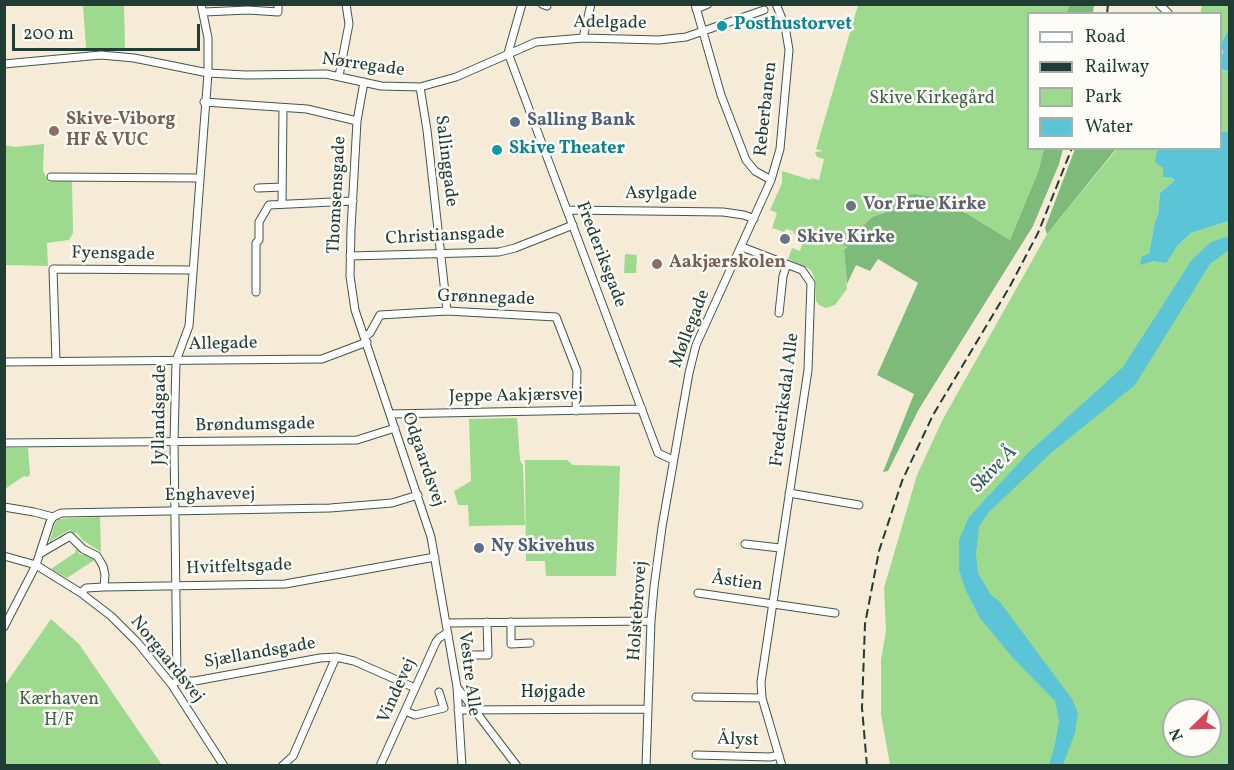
<!DOCTYPE html>
<html>
<head>
<meta charset="utf-8">
<style>
	body { margin:0 }
	#map { position:relative; width:1234px; height:770px; overflow:hidden; background:#f6ebd6; font-family:Vollkorn,serif }
	canvas { display:block }
	.frame { position:absolute; inset:0; border:6px solid #1f3d34; pointer-events:none }
	.legend { position:absolute; left:1027px; top:12px; width:195px; height:138px; box-sizing:border-box; background:#fdfcf7; border:2px solid #a4b0a9; margin:0; padding:8px 10px; list-style:none; font-size:18px; color:#1f3d34 }
	.legend li { display:flex; align-items:center; gap:12px; height:30px }
	.legend b { width:30px; border:2px solid #a4b0a9 }
	.north { position:absolute; left:1162px; top:698px; width:60px; height:60px; box-sizing:border-box; background:#fdfcf7; border:2px solid #a4b0a9; border-radius:50%; rotate:247deg; font-size:16px; font-weight:700; line-height:24px; text-align:center; color:#1f3d34 }
	.north::after { content:''; display:block; margin:auto; width:21px; height:27px; background:#d1495b; clip-path:polygon(50% 0,100% 100%,50% 72%,0 100%) }
	.scale { position:absolute; left:12px; top:24px; width:188px; height:27px; box-sizing:border-box; border:3px solid #1f3d34; border-top:0; padding-left:8px; font-size:18px; line-height:21px; white-space:nowrap; color:#1f3d34; -webkit-text-stroke:4px #fdfcf7; paint-order:stroke }
</style>
</head>
<body>
<div id="map">
<canvas width="1234" height="770"></canvas>
<div class="frame"></div>
<ul class="legend">
<li><b style="height:8px;background:#fff"></b>Road</li>
<li><b style="height:8px;background:#1f3d34"></b>Railway</li>
<li><b style="height:16px;background:#9eda8e"></b>Park</li>
<li><b style="height:16px;background:#5bc5d7"></b>Water</li>
</ul>
<div class="north">N</div>
<div class="scale">200 m</div>
</div>
<script>
const c = document.querySelector('canvas').getContext('2d');
c.lineJoin = 'round';
function fillPath(path, color) { c.fillStyle = color; c.fill(path, 'evenodd'); }
const shape = rows => new Path2D(rows.map(r => 'M' + r).join(''));
function trace(path, color, width, dash) { c.strokeStyle = color; c.lineWidth = width; c.lineCap = dash ? 'butt' : 'round'; c.setLineDash(dash || []); c.stroke(path); }
function write(font, color, halo, rows, align = 'center') {
  c.font = font + ' Vollkorn,serif'; c.lineWidth = 5; c.setLineDash([]); c.textBaseline = 'middle'; c.strokeStyle = halo; c.fillStyle = color; for (const [text, x, y, turn = 0] of rows) {
    c.save(); c.translate(x, y); c.rotate((+turn || 0) * Math.PI / 180); c.textAlign = isNaN(turn) ? turn : align; if (halo) c.strokeText(text, 0, 0); c.fillText(text, 0, 0); c.restore();
  }
}
fillPath(shape([
	[83,5,124,5,125,48,86,48],
	[858,5,1070,5,1066,13,1028,14,1028,148,1044,149,1038,172,1010,240,943,199,900,197,884,213,872,217,843,245,849,247,844,250,847,289,835,305,826,308,819,305,816,301,816,283,812,272,808,268,788,259,792,248,800,251,804,238,794,234,793,231,786,229,784,232,772,228,777,213,770,210,782,183,782,171,811,180,811,178,819,180,824,159,817,157,815,152,823,151,816,149],
	[1202,5,1229,5,1228,31,1221,44,1220,14,1200,14],
	[1220,65,1222,70,1226,71,1229,69,1230,128,1227,132,1221,132],
	[44,144,43,170,48,182,72,181,73,233,69,240,47,243,48,266,5,265,5,145,15,147],
	[1117,149,1162,149,1157,151,1163,168,1170,177,1175,180,1160,193,1158,215,1155,221,1149,254,1153,261,1166,262,1178,245,1191,233,1229,221,1229,765,890,765,881,714,881,660,886,631,884,588,917,475,943,419,1047,234],
	[1174,710,1210,710,1210,746,1174,746],
	[625,254,637,255,636,273,624,273],
	[517,418,520,460,523,465,525,525,469,526,468,505,458,505,454,491,471,481,469,419],
	[5,448,28,448,30,474,28,477,24,476,5,489],
	[525,460,567,460,573,465,620,466,616,576,546,576,545,561,526,561],
	[100,517,101,552,84,541,77,533,70,533,71,529,52,540,51,546,48,547,55,523,58,519],
	[79,548,79,554,84,555,85,552,96,559,67,578,51,569,76,552,75,550],
	[51,619,79,644,162,765,5,765,5,685]
]), '#9eda8e');
fillPath(shape([
	[1070,5,1094,5,1093,13,1066,13],
	[1044,149,1063,149,1059,164,1033,226,919,409,888,471,883,472,914,394,877,375,918,283,878,259,870,271,856,265,847,284,844,250,848,247,843,245,872,217,884,213,899,197,915,194,943,199,1010,240,1038,172],
	[1075,149,1116,149,1047,234,1045,228]
]), '#7eba79');
fillPath(shape([
	[1229,14,1229,69,1226,71,1221,69,1221,58,1223,52,1221,44,1228,31],
	[1229,128,1229,221,1191,233,1178,245,1166,263,1153,261,1140,265,1142,256,1149,254,1155,221,1158,215,1160,193,1175,180,1170,177,1163,177,1163,168,1155,162,1157,151,1162,148,1220,148,1221,132,1227,132],
	[1229,236,1229,250,1210,264,1135,385,1051,453,988,513,979,527,976,554,978,573,991,595,1000,602,1072,699,1078,713,1075,733,1063,765,1049,765,1055,744,1059,721,1055,701,1013,658,980,618,966,591,959,570,959,540,969,517,1029,452,1123,367,1191,261,1211,242]
]), '#5bc5d7');
const minor = shape([
	[542,4,547,6],
	[695,4,721,95,746,160,755,171,771,180],
	[1159,4,1169,14],
	[696,9,708,4],
	[204,12,248,10,278,12,278,4],
	[583,38,591,4],
	[508,53,658,453,673,460],
	[508,53,522,4],
	[4,64,101,55,134,58,208,73,246,75,326,74,381,86,420,87,456,77,536,42,583,38,659,40,686,37,764,10],
	[339,76,349,24,346,4],
	[364,82,357,121,351,229,350,276,355,310,431,537,457,687,462,766],
	[420,87,427,130,447,311],
	[204,102,307,109,357,121],
	[51,177,199,178],
	[258,188,282,187],
	[282,204,283,108],
	[567,210,723,212,744,215,754,219],
	[742,247,802,270,811,283,808,370,761,682,762,698,782,766],
	[350,256,499,252,515,248,573,225],
	[256,292,256,243,259,240,259,222,269,205,353,201],
	[779,313,783,276,787,264],
	[365,337,370,333,380,315,447,311,556,317,577,371,576,411],
	[56,361,53,269,193,270],
	[4,362,322,359,367,342],
	[390,414,642,409],
	[4,443,357,440,395,428],
	[789,493,859,505],
	[4,507,34,512,53,517],
	[745,544,780,548],
	[41,553,70,536,83,549,97,556,103,566,105,575,104,587],
	[4,556,36,565,81,593,111,616,138,643,172,685,224,766],
	[81,593,86,588,104,587,285,584,435,557],
	[698,593,835,613],
	[511,622,511,644,530,643],
	[446,623,651,621],
	[4,627,36,565,50,522,53,517,61,513,330,508,392,503,418,495],
	[469,655,488,655,487,622],
	[177,681,195,681,320,658,336,657,354,661,415,688],
	[172,685,177,681,174,442,176,361,189,326,208,73,208,38,201,4],
	[457,687,517,766],
	[696,697,762,698],
	[458,710,648,709],
	[405,711,415,715,444,708,439,692],
	[696,755,770,757,779,755],
	[282,766,293,756,336,657],
	[380,766,436,642,439,638,447,633],
	[646,766,651,621,654,587,662,527,689,373,696,345,771,180,780,149,789,50,785,26,776,4]
]);
trace(minor, '#3f574c', 9);
trace(minor, '#fff', 7);
trace(shape([
	[1107,14,1108,4],
	[867,766,862,708,865,624,879,551,902,481,933,415,1009,288,1038,233,1072,148]
]), '#1f3d34', 2, [9, 4.5]);
for (const [x, y, r, color] of [
	[722,26,6,"#0f9aa8"],
	[515,122,6,"#5c6f8a"],
	[54,131,6,"#8d6e63"],
	[497,150,6,"#0f9aa8"],
	[851,206,6,"#6b7280"],
	[785,239,6,"#6b7280"],
	[657,264,6,"#8d6e63"],
	[479,548,6,"#5c6f8a"]
]) { const dot = new Path2D(); dot.arc(x, y, r, 0, 2 * Math.PI); c.fillStyle = color; c.fill(dot); trace(dot, '#fdfcf7', 2); }
write('18px', '#1f3d34', '#fdfcf7', [
	["Adelgade",610,24,1],
	["Nørregade",363,66,8],
	["Reberbanen",767,109,-84],
	["Sallinggade",445,161,83],
	["Thomsensgade",338,195,-87],
	["Asylgade",661,195,1],
	["Christiansgade",445,237,-3],
	["Fyensgade",113,255,1],
	["Frederiksgade",600,255,69],
	["Grønnegade",486,299,2],
	["Møllegade",691,329,-69],
	["Allegade",223,345,-1],
	["Jeppe Aakjærsvej",516,397,-1],
	["Frederiksdal Alle",786,400,-83],
	["Jyllandsgade",161,415,-89],
	["Brøndumsgade",255,426,-1],
	["Odgaardsvej",422,460,71],
	["Enghavevej",210,496,-1],
	["Hvitfeltsgade",239,568,-2],
	["Åstien",737,583,8],
	["Holstebrovej",639,611,-86],
	["Sjællandsgade",260,654,-10],
	["Norgaardsvej",166,660,51],
	["Vestre Alle",468,674,83],
	["Vindevej",398,691,-66],
	["Højgade",553,694],
	["Ålyst",738,741,2]
]);
write('bold 18px', '#0d838f', '#fdfcf7', [
	["Posthustorvet",734,26],
	["Skive Theater",509,150]
], 'left');
write('18px', '#3f644a', '#fdfcf7', [
	["Skive Kirkegård",932,100],
	["Kærhaven",59,701],
	["H/F",59,722]
]);
write('bold 18px', '#785e54', '#fdfcf7', [
	["Skive-Viborg",66,121],
	["HF & VUC",66,142],
	["Aakjærskolen",669,264]
], 'left');
write('bold 18px', '#4e5e75', '#fdfcf7', [
	["Salling Bank",527,122],
	["Ny Skivehus",491,548]
], 'left');
write('bold 18px', '#5b616d', '#fdfcf7', [
	["Vor Frue Kirke",863,206],
	["Skive Kirke",797,239]
], 'left');
write('italic 20px', '#2e5f5d', '#fdfcf7', [
	["Skive Å",995,470,-46]
]);
</script>
</body>
</html>
